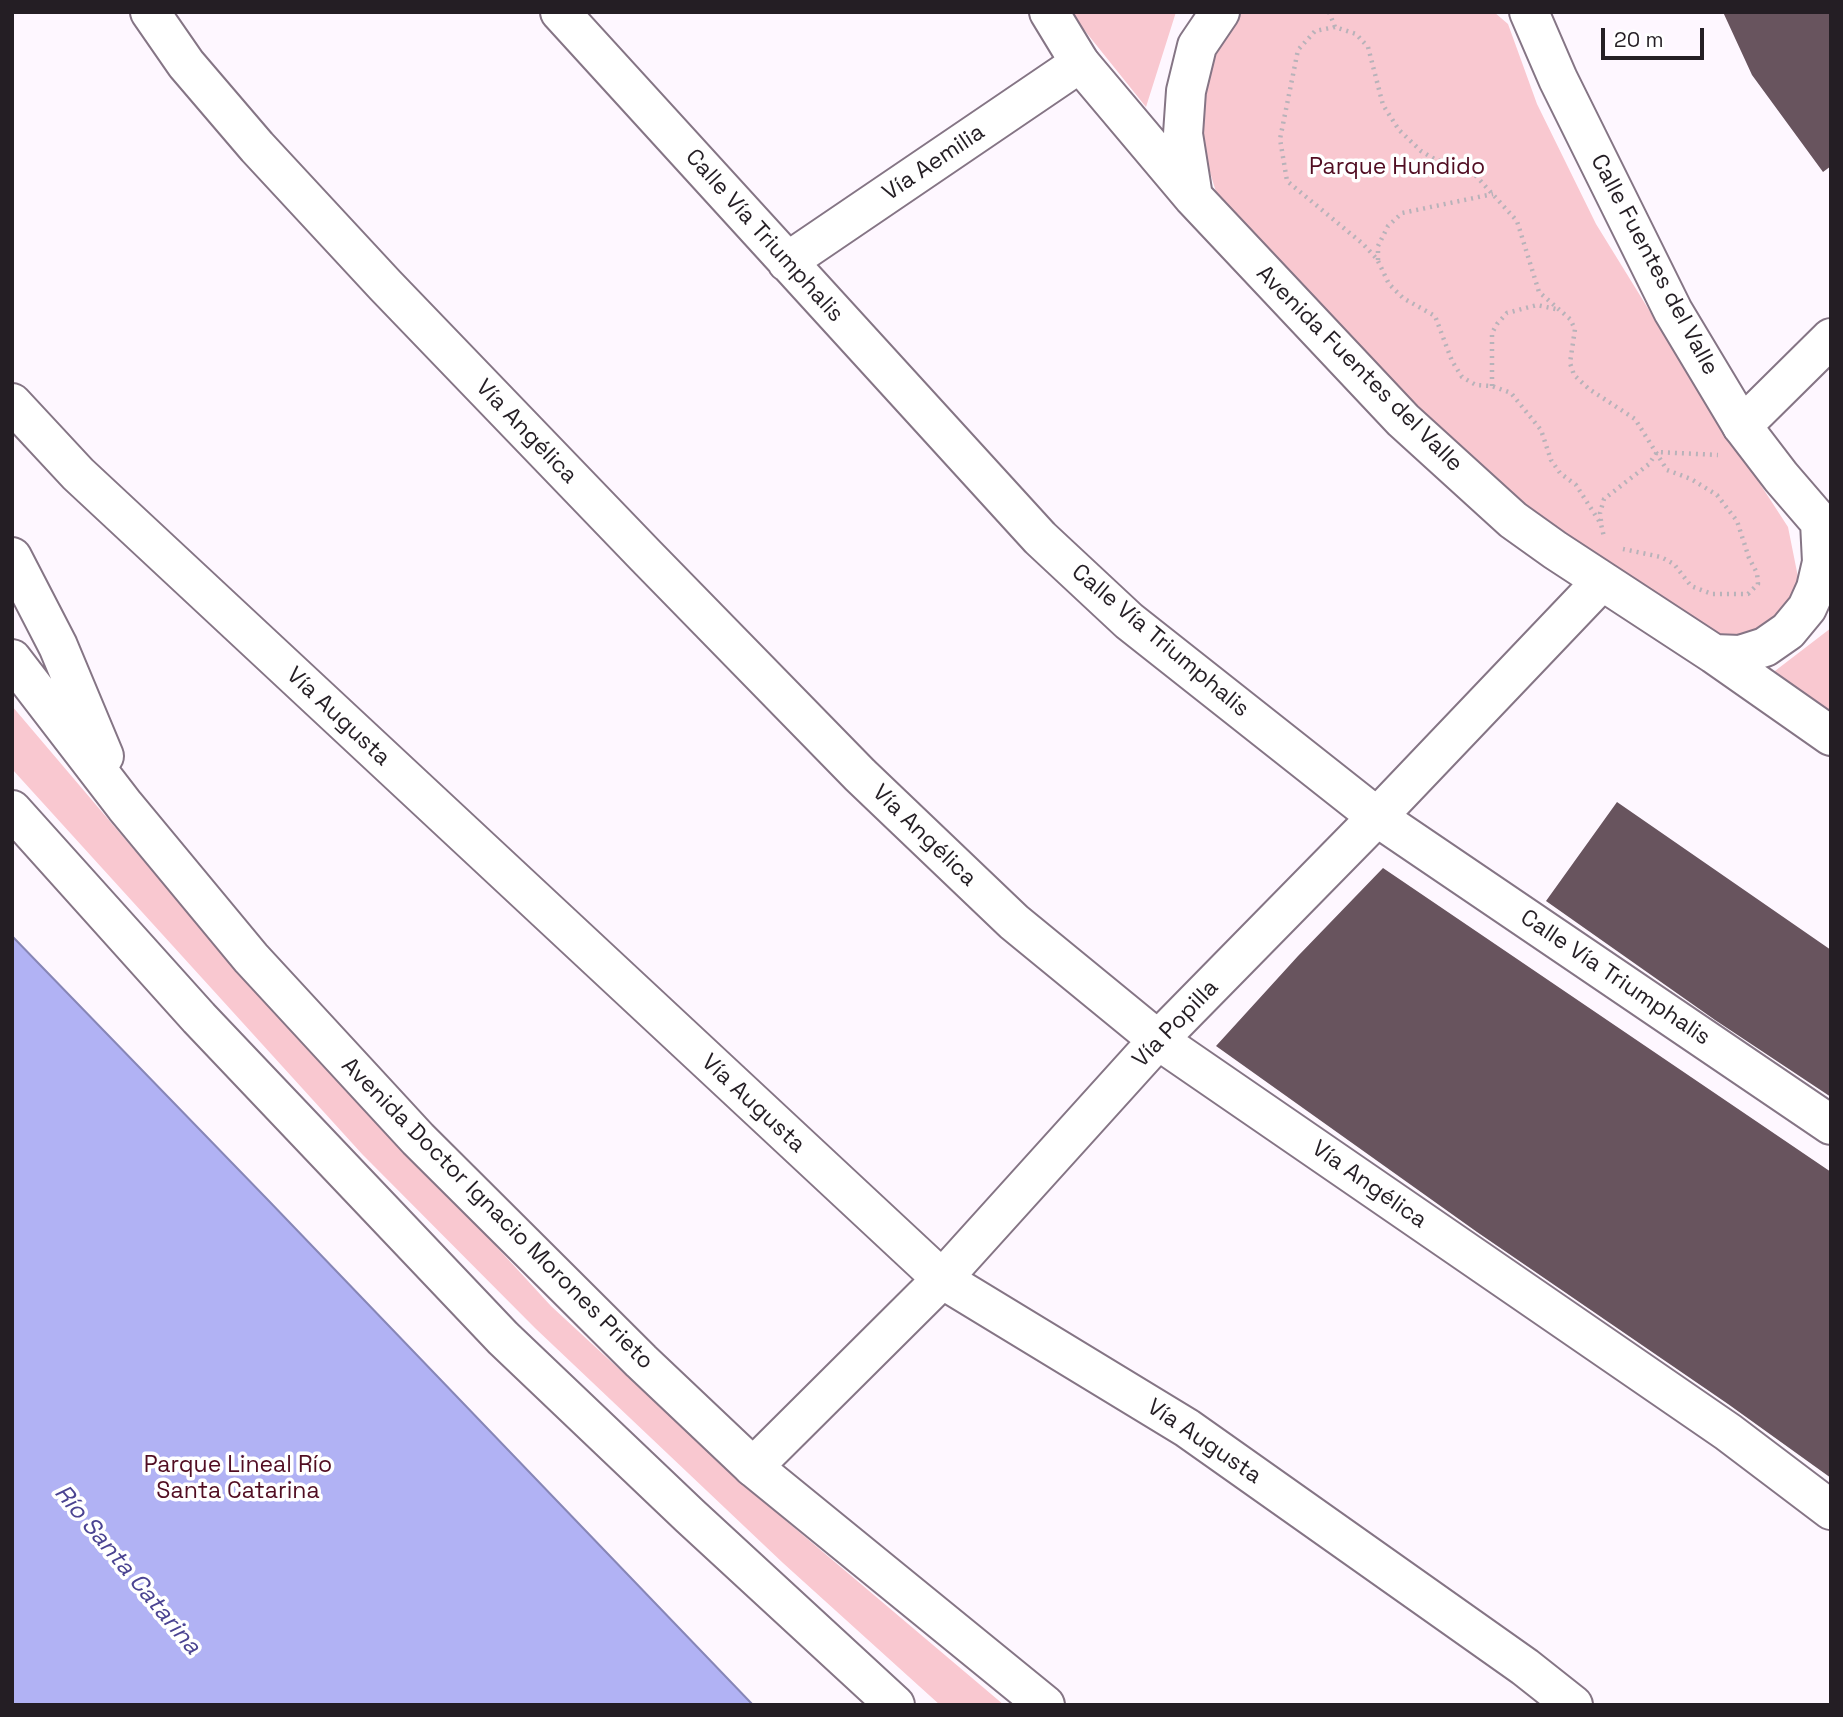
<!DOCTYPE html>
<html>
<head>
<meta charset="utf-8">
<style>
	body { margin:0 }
	#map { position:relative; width:1843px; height:1717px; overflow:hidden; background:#fef7ff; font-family:"Space Grotesk",sans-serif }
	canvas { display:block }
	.frame { position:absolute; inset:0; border:14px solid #241e24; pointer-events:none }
	.scale { position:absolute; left:1601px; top:28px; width:103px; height:32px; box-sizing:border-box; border:4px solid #241e24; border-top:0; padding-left:9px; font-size:21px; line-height:24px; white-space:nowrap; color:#241e24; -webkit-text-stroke:5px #fff; paint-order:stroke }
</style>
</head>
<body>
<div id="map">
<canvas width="1843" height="1717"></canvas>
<div class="frame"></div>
<div class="scale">20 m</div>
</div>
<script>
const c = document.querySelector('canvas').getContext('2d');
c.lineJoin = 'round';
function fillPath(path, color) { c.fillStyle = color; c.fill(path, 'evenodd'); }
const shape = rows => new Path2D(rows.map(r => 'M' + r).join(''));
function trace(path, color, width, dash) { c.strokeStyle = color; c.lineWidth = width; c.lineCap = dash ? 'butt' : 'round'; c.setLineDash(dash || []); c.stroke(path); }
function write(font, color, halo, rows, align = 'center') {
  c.font = font + ' "Space Grotesk",sans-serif'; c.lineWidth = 7; c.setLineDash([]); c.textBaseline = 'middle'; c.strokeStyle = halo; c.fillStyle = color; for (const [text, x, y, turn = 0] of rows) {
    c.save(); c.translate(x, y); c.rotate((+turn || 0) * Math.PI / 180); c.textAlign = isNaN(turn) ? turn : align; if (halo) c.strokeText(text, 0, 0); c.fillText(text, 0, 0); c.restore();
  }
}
fillPath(shape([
	[1071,12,1176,12,1146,107,1073,16],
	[1237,12,1494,12,1508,24,1537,104,1596,224,1686,370,1788,527,1800,587,1786,613,1756,639,1707,634,1520,514,1299,292,1216,192,1197,129,1222,25],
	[1831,628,1831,715,1771,674],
	[12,706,170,892,551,1306,752,1492,1004,1705,940,1705,783,1563,535,1328,362,1154,12,769]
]), '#f9c8d0');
const water = shape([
	[12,936,268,1200,753,1705,12,1705,12,936]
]);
fillPath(water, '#b1b2f4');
trace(water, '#8786b6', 2);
fillPath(shape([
	[1723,12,1831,12,1831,166,1823,172,1752,75],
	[1617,802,1831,950,1831,1097,1715,1020,1546,901],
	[1383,868,1831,1172,1831,1478,1728,1404,1477,1232,1216,1046,1298,956]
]), '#68545e');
const minor = shape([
	[150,12,186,64,257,147,385,285,645,555,860,775,1014,922,1158,1040,1728,1432,1831,1510],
	[560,12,1040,538,1129,621,1377,817,1831,1125],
	[787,262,1080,63],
	[12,403,78,474,942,1279,1187,1428,1525,1667,1573,1705],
	[1742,426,1831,338],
	[753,1467,942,1279,1158,1040,1377,817,1601,582]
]);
const tertiary = shape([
	[1049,12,1080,63,1193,197,1403,420,1513,520,1555,550,1714,654,1831,736],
	[1529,12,1558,79,1673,311,1742,426,1781,477,1831,535],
	[1193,197,1183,134,1186,91,1197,46,1220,12],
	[1714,654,1740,655,1765,647,1788,631,1807,608,1816,588,1822,562,1820,522]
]);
const primary = shape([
	[12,557,58,646,104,756],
	[12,659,125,806,251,958,418,1139,641,1361,753,1467,1045,1705],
	[12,810,199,1018,503,1338,690,1516,895,1705]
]);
trace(minor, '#857585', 42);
trace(tertiary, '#857585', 42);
trace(primary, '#857585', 42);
trace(shape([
	[1329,12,1335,27,1356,34,1368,47,1383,105,1399,130,1421,151,1436,160,1466,165,1517,221,1539,292,1570,319,1575,329,1570,363,1574,375,1589,389,1635,419,1667,470,1691,479,1717,495,1737,521,1749,558,1757,573,1758,584,1748,594,1712,594,1691,586,1674,564,1661,557,1623,549],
	[1335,27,1315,31,1298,50,1280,139,1287,181,1363,244,1377,259,1389,284,1403,298,1435,316,1452,361,1462,377,1476,385,1492,386,1511,393,1541,430,1551,460,1560,473,1576,485,1601,524,1604,537],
	[1378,260,1378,246,1388,226,1402,213,1493,194],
	[1492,386,1492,333,1497,324,1507,313,1537,305,1560,310],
	[1601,521,1600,513,1604,499,1649,464,1657,452,1718,455]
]), '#b8b2b9', 4.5, [2, 5]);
trace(minor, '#fff', 38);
trace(tertiary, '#fff', 38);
trace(primary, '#fff', 38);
write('23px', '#241e24', '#fff', [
	["Vía Aemilia",934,163,-34],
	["Calle Vía Triumphalis",764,236,48],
	["Calle Fuentes del Valle",1654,265,62],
	["Avenida Fuentes del Valle",1359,369,45],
	["Vía Angélica",526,432,46],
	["Calle Vía Triumphalis",1160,641,40],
	["Vía Augusta",338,717,43],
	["Vía Angélica",924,836,44],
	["Calle Vía Triumphalis",1615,978,34],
	["Vía Popilla",1176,1024,-46],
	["Vía Augusta",753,1104,43],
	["Vía Angélica",1369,1185,35],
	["Avenida Doctor Ignacio Morones Prieto",497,1214,45],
	["Vía Augusta",1204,1442,34]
]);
write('23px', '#510d22', '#fff', [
	["Parque Hundido",1397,168],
	["Parque Lineal Río",238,1466],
	["Santa Catarina",238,1492]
]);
write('italic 24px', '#4a4391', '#fff', [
	["Río Santa Catarina",127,1570,50]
]);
</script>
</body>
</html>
